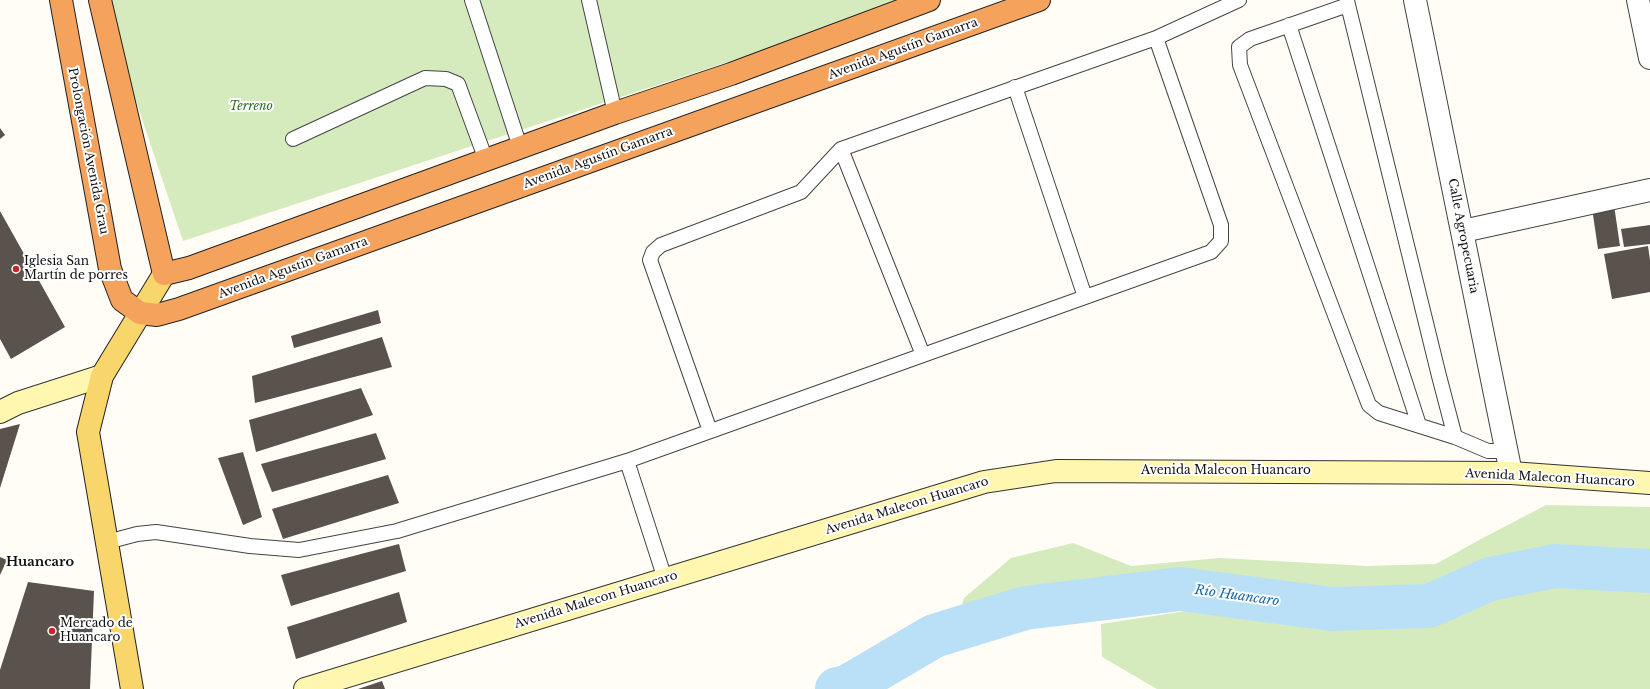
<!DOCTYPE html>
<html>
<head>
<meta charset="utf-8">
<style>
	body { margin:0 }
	canvas { display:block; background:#fffdf5 }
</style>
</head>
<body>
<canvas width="1650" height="689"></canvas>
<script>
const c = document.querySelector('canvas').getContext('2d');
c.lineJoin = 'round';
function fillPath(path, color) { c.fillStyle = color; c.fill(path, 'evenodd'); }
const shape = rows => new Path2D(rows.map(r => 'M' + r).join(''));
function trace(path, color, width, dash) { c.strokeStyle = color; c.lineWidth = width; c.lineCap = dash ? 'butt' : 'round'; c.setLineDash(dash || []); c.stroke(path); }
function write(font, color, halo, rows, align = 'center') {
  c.font = font + ' "Libre Baskerville",serif'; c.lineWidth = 4; c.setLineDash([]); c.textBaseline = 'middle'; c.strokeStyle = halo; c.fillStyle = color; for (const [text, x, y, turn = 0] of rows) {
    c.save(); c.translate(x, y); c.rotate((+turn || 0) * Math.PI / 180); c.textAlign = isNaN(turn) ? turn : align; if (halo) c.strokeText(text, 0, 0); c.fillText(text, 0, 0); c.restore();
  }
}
fillPath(shape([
	[102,0,916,0,183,241],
	[1546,505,1650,507,1650,560,1537,553,1493,568,1431,594,1352,601,1154,577,1025,595,957,619,964,598,1011,558,1073,543,1131,566,1220,558,1367,566,1436,564,1481,539],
	[1554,579,1650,589,1650,689,1157,689,1102,657,1101,624,1187,611,1370,628,1423,626,1490,598]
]), '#d5ebbd');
trace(shape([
	[837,689,847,687,934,636,1025,608,1180,589,1332,609,1429,606,1490,579,1555,566,1650,571]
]), '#b9e0f7', 44);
fillPath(shape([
	[0,128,5,135,0,139],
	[1614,205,1620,246,1598,249,1592,208],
	[0,211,65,327,11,359,0,339],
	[1650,225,1650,244,1624,247,1621,229],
	[1648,246,1650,260,1650,292,1612,299,1604,254],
	[378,310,381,323,294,348,291,336],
	[382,337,392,367,255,403,252,376],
	[361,388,373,415,256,452,249,420],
	[20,424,0,488,0,429],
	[376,433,386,459,272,492,261,464],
	[243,452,262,517,243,525,218,458],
	[388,475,399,503,283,539,272,509],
	[399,544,406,571,291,606,281,575],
	[0,557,7,560,0,575],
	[28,582,94,591,90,689,0,689,0,670],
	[399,592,407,622,296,659,287,627],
	[382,681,385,689,358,689]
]), '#5a524d');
const lane = shape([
	[472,0,520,147],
	[589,0,615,113],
	[1347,0,1348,5,1250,39,1239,47,1240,65,1369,405,1379,413,1455,437,1488,451,1506,451],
	[1348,5,1439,376,1455,437],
	[1289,25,1419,425],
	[1015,87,1085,297],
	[293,139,425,78,446,79,458,84,486,160],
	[841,149,923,355],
	[710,431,650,260,653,252,661,245,801,192,841,149,1156,38],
	[627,461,665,579],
	[107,542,137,534,156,532,250,546,299,550,397,531,627,461,1211,252,1221,241,1221,225,1156,38,1239,0]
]);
const street = shape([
	[1415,0,1511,473],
	[1638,0,1650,58],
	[1463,231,1650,190]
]);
const secondary = shape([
	[0,412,18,403,102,376],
	[305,689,984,482,1056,471,1511,473,1650,483]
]);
const primary = shape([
	[132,689,88,432,102,376,164,274]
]);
const highway = shape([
	[61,0,110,269,122,300,140,313,157,315,179,309,1039,0],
	[100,0,164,274,189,268,615,113,731,74,929,0]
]);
trace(lane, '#444', 16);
trace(street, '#444', 24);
trace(secondary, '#333', 24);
trace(primary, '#222', 24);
trace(highway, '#222', 24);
trace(lane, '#fff', 14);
trace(street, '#fff', 22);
trace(secondary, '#fff6b0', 22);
trace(primary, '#f9d66b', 22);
trace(highway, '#f5a25d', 22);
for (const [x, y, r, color] of [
	[16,269,4,"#c4262e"],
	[52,631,4,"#c4262e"]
]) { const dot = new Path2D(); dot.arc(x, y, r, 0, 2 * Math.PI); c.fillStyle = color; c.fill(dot); trace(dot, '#fff', 1.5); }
write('12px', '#111', '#fff', [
	["Avenida Agustín Gamarra",903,49,-20],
	["Prolongación Avenida Grau",88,151,79],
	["Avenida Agustín Gamarra",598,158,-20],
	["Calle Agropecuaria",1463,236,79],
	["Avenida Agustín Gamarra",293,268,-20],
	["Avenida Malecon Huancaro",1226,471],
	["Avenida Malecon Huancaro",1550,478,3],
	["Avenida Malecon Huancaro",907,506,-17],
	["Avenida Malecon Huancaro",596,600,-17]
]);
write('italic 12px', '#2f6b1f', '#fff', [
	["Terreno",251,107]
]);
write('12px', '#111', '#fff', [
	["Iglesia San",24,262],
	["Martín de porres",24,276],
	["Mercado de",60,624],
	["Huancaro",60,638]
], 'left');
write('bold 13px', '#111', '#fff', [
	["Huancaro",40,562]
]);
write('italic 13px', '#1768a6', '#fff', [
	["Río Huancaro",1237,596,8]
]);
</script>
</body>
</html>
